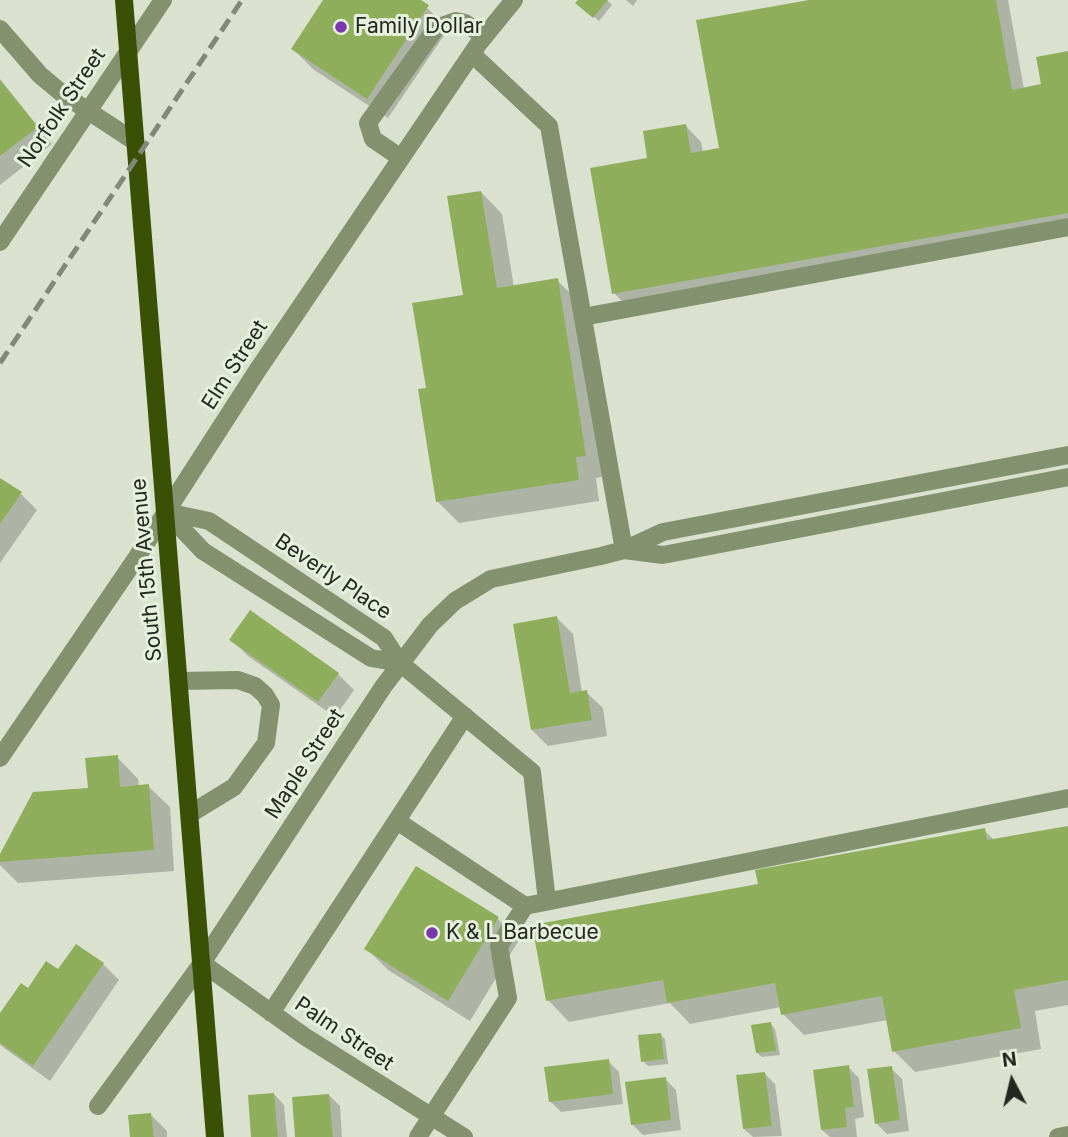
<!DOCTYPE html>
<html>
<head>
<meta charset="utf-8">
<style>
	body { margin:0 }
	#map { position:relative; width:1068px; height:1137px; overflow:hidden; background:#dae2cf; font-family:Inter,sans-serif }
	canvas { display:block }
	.north { position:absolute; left:977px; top:1046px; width:70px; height:70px; -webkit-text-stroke:5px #e7f0dc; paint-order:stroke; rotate:353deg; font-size:19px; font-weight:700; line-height:28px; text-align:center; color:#242720 }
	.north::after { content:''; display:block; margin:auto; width:24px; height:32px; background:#242720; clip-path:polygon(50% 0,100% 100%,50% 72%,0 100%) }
</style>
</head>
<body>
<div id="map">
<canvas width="1068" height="1137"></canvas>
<div class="north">N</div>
</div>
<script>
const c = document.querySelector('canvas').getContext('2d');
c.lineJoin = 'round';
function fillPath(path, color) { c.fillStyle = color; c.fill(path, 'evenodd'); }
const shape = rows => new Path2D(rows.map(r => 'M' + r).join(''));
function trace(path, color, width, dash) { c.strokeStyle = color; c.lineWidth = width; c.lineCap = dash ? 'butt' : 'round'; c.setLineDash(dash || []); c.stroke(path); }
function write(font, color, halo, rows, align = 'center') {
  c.font = font + ' Inter,sans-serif'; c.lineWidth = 6; c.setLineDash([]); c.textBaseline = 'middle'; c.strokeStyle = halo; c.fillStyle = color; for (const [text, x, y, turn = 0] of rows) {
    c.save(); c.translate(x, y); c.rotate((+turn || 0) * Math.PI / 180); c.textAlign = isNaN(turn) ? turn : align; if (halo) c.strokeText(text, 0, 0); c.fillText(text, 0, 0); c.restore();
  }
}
fillPath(shape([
	[325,0,418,0,449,28,388,118,314,70,293,49],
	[580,0,607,0,612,5,599,21,583,8],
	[626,0,637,0,633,6],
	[819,0,1008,0,1024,89,1043,86,1068,53,1068,231,630,309,614,293,649,159,685,125,701,142,703,152,721,149],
	[0,79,52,144,0,185],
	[481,192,502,214,514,287,557,280,578,301,607,476,596,478,599,501,459,523,438,502,428,390,465,296],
	[0,480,21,494,37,510,0,563],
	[557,618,573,634,582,693,586,692,603,708,607,736,548,746,532,730],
	[232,640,338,674,354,690,335,717,248,656],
	[117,757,138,779,139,787,148,786,170,807,174,871,18,883,0,865,0,857,89,790],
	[1068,827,1068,1005,1035,1011,1041,1049,915,1072,894,1051,888,1020,804,1035,783,1014,781,1007,690,1024,670,1003,569,1022,548,1000,760,885,984,830,995,841],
	[417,869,498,919,519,940,470,1021,388,970,367,949],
	[103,964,119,980,50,1081,0,1045,0,1016,29,990,59,972],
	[771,1024,775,1029,780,1055,762,1057,757,1053],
	[660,1034,665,1039,668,1064,648,1066,643,1061],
	[608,1061,619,1072,623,1104,561,1112,550,1101],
	[848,1067,859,1078,864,1117,855,1119,857,1137,830,1137,822,1130],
	[891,1068,902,1079,909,1131,887,1134,876,1123],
	[765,1074,775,1084,782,1136,753,1137,744,1129],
	[665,1079,676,1090,681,1130,643,1135,632,1124],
	[274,1094,284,1105,287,1137,253,1137],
	[329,1095,340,1106,342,1137,297,1137],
	[150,1114,167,1131,167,1137,132,1137]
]), '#0003');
fillPath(shape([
	[323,0,421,0,429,5,367,99,291,49],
	[578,0,608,0,593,18,575,3],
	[809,0,996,0,1012,90,1041,84,1036,57,1068,51,1068,213,612,294,590,168,647,158,643,131,686,124,691,153,719,148,696,20],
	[0,80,38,127,0,156],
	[481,191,497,288,558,278,586,456,576,457,579,480,436,502,418,389,426,388,412,303,463,295,447,196],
	[0,478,22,492,0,524],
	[250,610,339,673,318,702,229,640],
	[557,616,570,693,587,690,592,720,531,730,513,624],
	[118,755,120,787,149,784,154,850,0,862,0,854,33,792,88,788,85,758],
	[1068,826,1068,980,1014,990,1021,1028,892,1052,882,996,781,1015,775,983,667,1003,663,980,546,1001,532,925,758,884,755,870,985,828,987,840],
	[416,866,499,917,448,1001,364,949],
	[76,944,104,963,33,1066,0,1043,0,1013,21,983,28,988,46,961,58,969],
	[771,1022,776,1051,756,1053,751,1025],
	[661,1033,664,1059,641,1062,638,1035],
	[609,1059,613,1094,549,1102,544,1067],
	[849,1065,854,1107,845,1108,847,1127,821,1130,813,1070],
	[892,1066,900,1120,875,1124,867,1069],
	[765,1072,772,1126,743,1129,736,1075],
	[666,1077,671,1120,631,1125,625,1082],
	[274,1093,278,1137,251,1137,248,1095],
	[329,1094,333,1137,295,1137,292,1097],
	[151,1113,154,1137,130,1137,128,1115]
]), '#8fae5b');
trace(shape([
	[0,29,40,75,64,95,134,141],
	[472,54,549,126,624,550],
	[401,158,373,139,368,123,436,28,456,21,465,23,484,36],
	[0,242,163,0],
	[583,317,1068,227],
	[166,512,209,521,384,638,400,663,532,772,547,901],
	[166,512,203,551,371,658,400,663],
	[624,550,663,555,1068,477],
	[179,681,238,680,255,686,265,695,271,705,266,743,234,787,190,814],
	[0,758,137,557,257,371,479,43,514,0],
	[397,821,525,906,1068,798],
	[202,963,304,1036,464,1137],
	[271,1013,465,716],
	[98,1106,202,963,383,687,430,625,455,601,491,579,601,556,624,550,663,532,1068,455],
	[418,1137,508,998,499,946,525,906],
	[1058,1137,1068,1135]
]), '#83916f', 18);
trace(shape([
	[124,0,215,1137]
]), '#3a5005', 18);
trace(shape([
	[0,363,242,0]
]), '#82877a', 5, [14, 7]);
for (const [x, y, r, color] of [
	[341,27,7,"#7839ad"],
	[432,933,7,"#7839ad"]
]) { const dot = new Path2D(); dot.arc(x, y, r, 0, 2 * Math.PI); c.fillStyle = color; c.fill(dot); trace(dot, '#e7f0dc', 2.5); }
write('21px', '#242720', '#e7f0dc', [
	["Family Dollar",355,27],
	["K & L Barbecue",446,933]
], 'left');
write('21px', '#242720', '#e7f0dc', [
	["Norfolk Street",62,108,-56],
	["Elm Street",235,365,-57],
	["South 15th Avenue",147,570,-95],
	["Beverly Place",333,577,34],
	["Maple Street",305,764,-57],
	["Palm Street",344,1034,34]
]);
</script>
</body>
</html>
